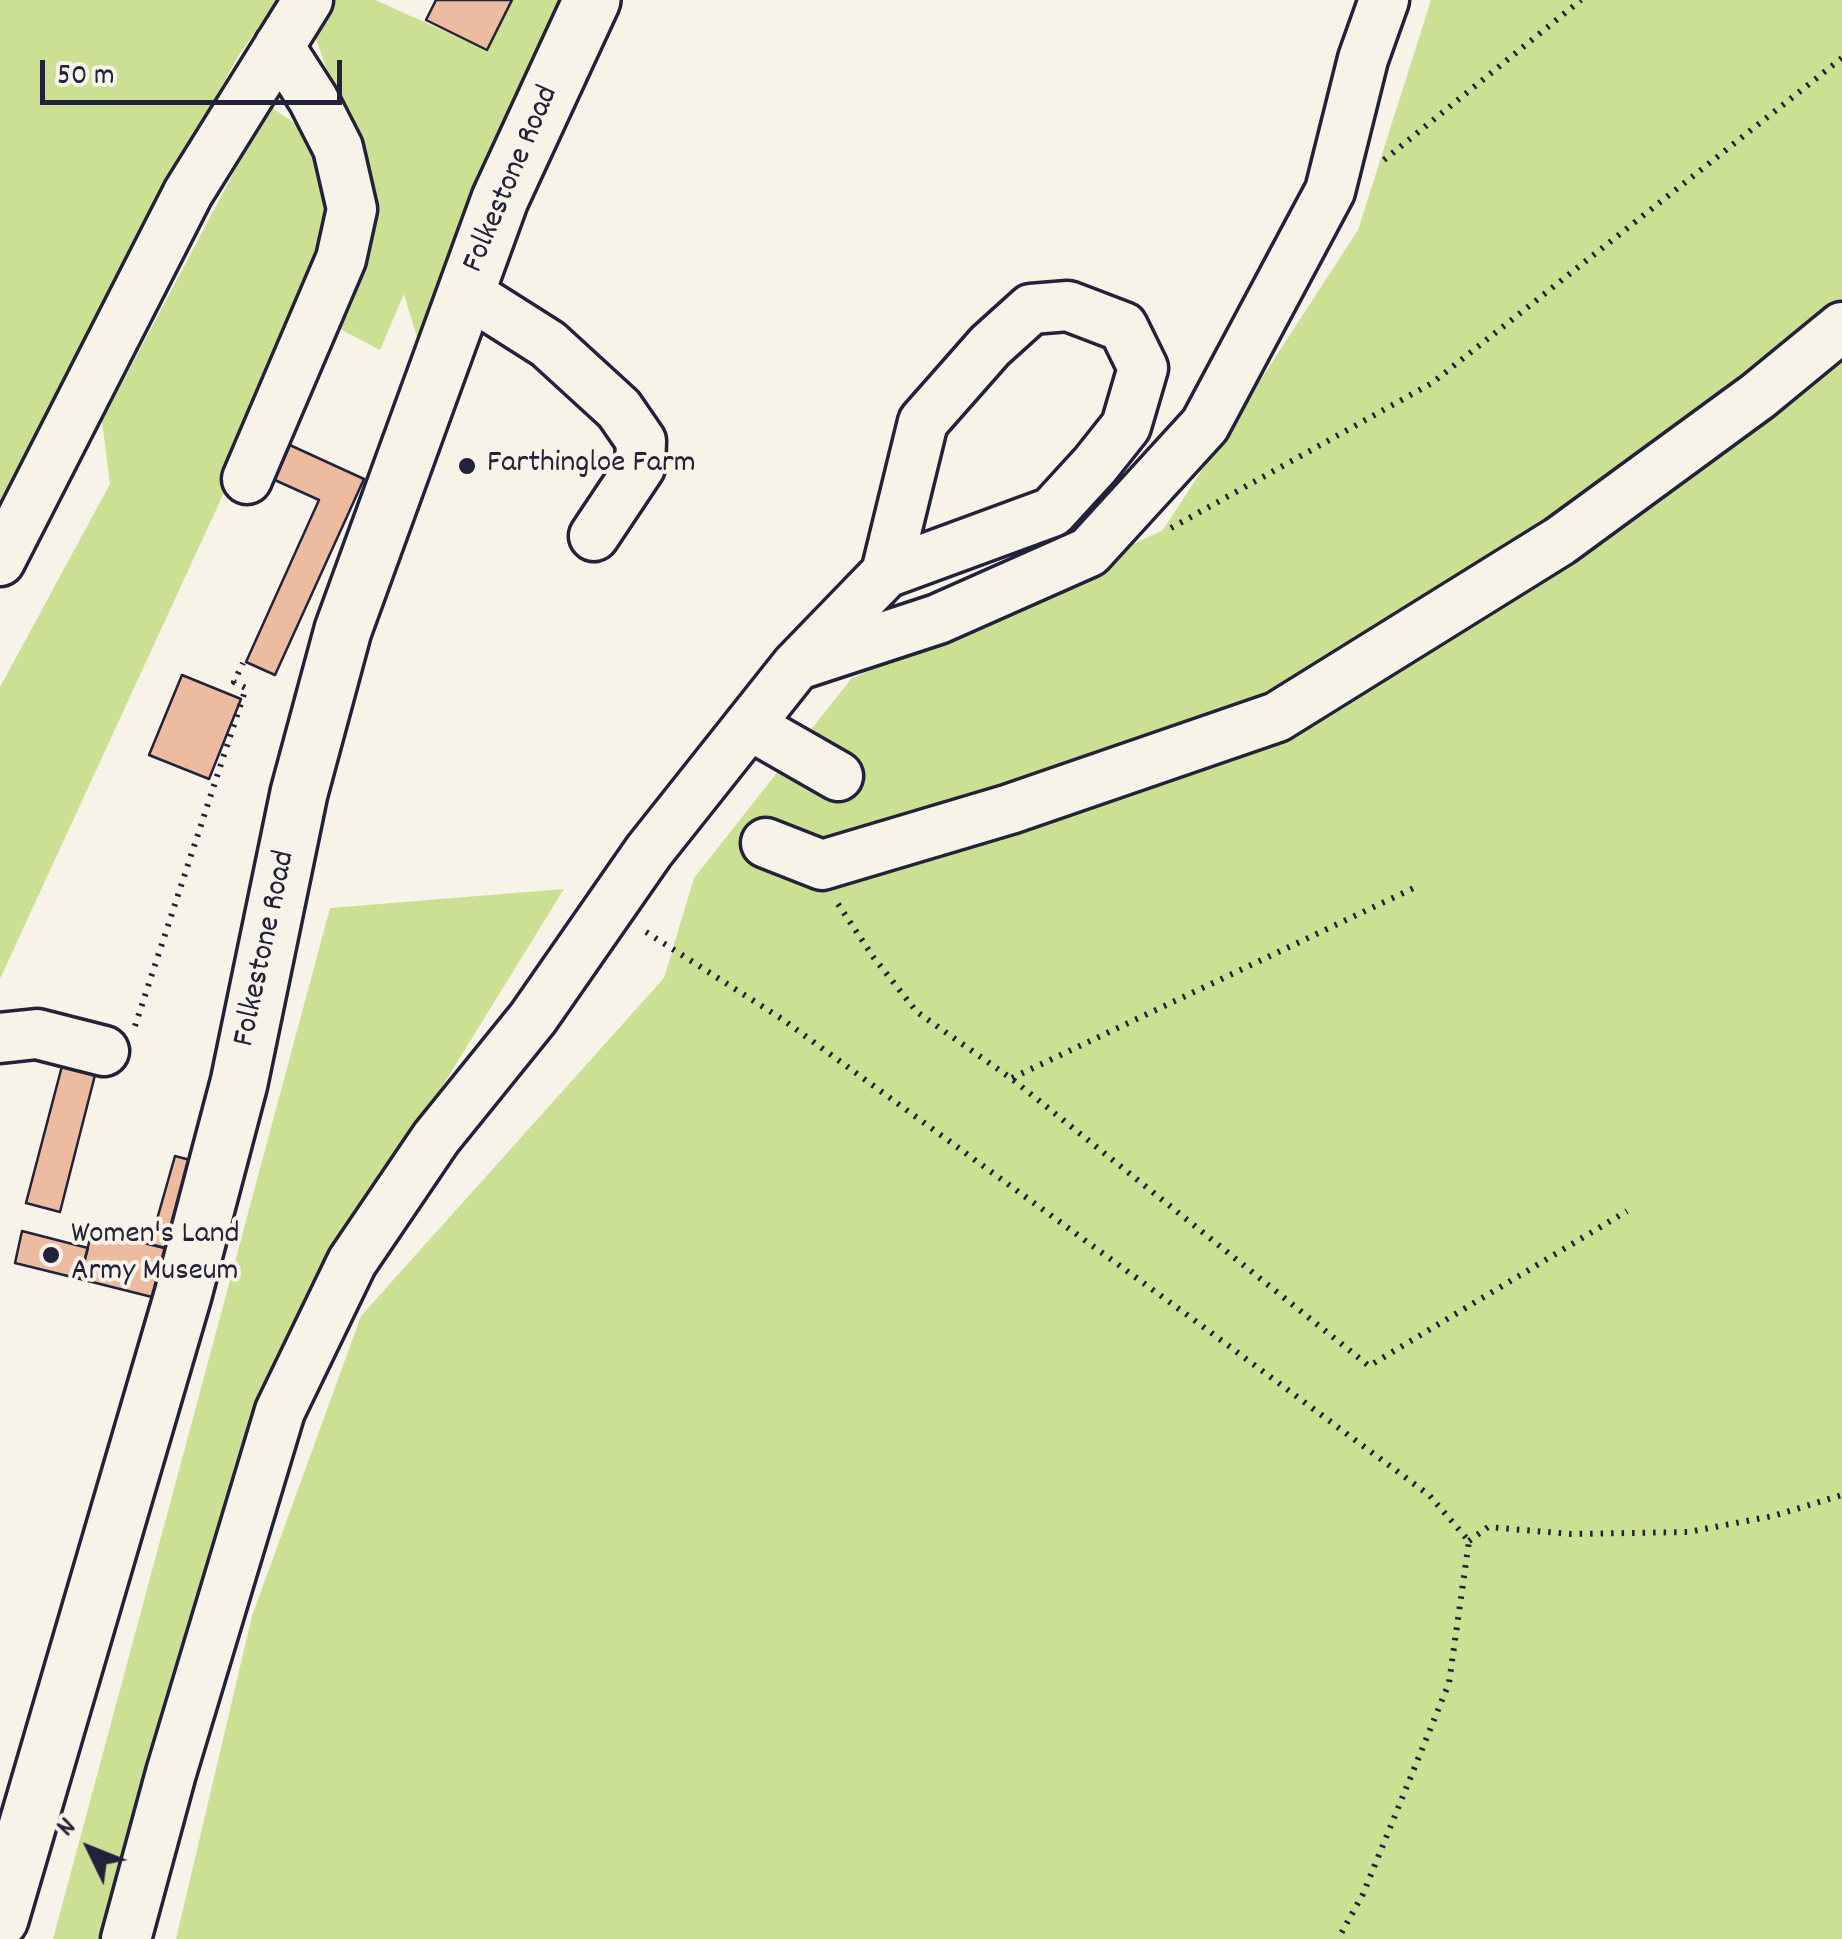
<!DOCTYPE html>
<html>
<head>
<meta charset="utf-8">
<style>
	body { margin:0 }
	#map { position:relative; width:1842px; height:1939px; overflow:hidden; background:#f7f3e8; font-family:Dekko,sans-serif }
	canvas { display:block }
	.north { position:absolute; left:40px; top:1799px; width:100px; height:100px; -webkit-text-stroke:8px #f7f3e8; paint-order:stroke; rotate:313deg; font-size:28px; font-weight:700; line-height:40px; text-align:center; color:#22223b }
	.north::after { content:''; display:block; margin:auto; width:35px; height:45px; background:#22223b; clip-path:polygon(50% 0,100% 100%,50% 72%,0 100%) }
	.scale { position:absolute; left:40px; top:60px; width:302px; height:45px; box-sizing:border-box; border:5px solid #22223b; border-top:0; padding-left:12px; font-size:30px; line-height:35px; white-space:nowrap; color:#22223b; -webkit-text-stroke:8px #f7f3e8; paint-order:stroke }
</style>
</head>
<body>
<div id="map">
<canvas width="1842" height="1939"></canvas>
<div class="north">N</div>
<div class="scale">50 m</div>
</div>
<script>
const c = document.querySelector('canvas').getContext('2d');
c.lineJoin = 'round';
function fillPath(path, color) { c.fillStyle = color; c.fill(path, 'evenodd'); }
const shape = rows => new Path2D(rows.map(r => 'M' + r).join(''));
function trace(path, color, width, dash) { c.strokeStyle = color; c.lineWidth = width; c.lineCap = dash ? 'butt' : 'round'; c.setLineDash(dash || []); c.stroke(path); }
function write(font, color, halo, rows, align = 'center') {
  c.font = font + ' Dekko,sans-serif'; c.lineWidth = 8; c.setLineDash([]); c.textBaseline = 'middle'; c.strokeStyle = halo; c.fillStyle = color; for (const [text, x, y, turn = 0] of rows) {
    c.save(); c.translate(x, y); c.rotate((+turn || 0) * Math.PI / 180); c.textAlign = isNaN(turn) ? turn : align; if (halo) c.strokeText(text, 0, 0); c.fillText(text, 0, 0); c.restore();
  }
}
fillPath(shape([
	[0,0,277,0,237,58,0,499],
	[333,0,375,0,487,50,512,0,574,0,419,344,404,294,380,350,338,328,376,208,312,28],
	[1431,0,1842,0,1842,1939,176,1939,252,1616,361,1316,664,978,694,878,851,679,1163,530,1358,230],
	[269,106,306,131,335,220,308,269,233,473,0,979,0,687,110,484,102,421],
	[564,889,277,1354,101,1939,53,1939,330,908]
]), '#cce094');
const building = shape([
	[436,0,512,0,487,50,426,20,436,0],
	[281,441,364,479,275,675,246,662,319,500,266,476,281,441],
	[182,675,241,699,209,779,149,755,182,675],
	[62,1066,95,1075,60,1212,26,1203,62,1066],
	[175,1156,209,1165,184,1253,150,1244,175,1156],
	[92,1230,184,1253,172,1302,80,1279,92,1230],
	[22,1231,88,1248,80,1279,15,1263,22,1231]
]);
fillPath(building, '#edbb9f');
trace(building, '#22223b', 2.5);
const minor = shape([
	[466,292,548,344,619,409,641,441,640,467,594,536],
	[247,479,341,259,352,209,338,148,313,99,279,46],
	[0,561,188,193,308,0],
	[804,663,938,619,1089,552,1205,425,1330,191,1363,59,1384,0],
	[749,725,838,776],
	[766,843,822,865,1010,809,1277,717,1560,541,1758,396,1842,327],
	[0,1038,37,1034,104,1051],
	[126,1939,171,1773,280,1411,352,1262,436,1138,533,1018,649,851,796,666,886,573,1052,512,1095,465,1126,426,1143,368,1123,327,1068,306,1031,309,990,346,923,422,886,573]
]);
const major = shape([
	[0,1919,183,1295,239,1083,299,793,343,630,500,199,592,0]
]);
trace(minor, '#22223b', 55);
trace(major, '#22223b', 62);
trace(shape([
	[1384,160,1581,0],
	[1171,528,1432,383,1842,58],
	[838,904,874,958,917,1012,1012,1079,1369,1366,1627,1211],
	[646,932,782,1019,1190,1317,1429,1495,1469,1541,1449,1683,1363,1894,1338,1939],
	[135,1026,246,688,234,682,243,663],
	[1012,1078,1418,886],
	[1469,1541,1488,1527,1571,1534,1688,1532,1773,1516,1842,1495]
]), '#22223b', 6, [2.5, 8]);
trace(minor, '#f7f3e8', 48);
trace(major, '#f7f3e8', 55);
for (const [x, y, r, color] of [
	[467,466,10,"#22223b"],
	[51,1255,10,"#22223b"]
]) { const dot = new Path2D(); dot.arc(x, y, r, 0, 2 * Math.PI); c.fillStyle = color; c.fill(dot); trace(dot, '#f7f3e8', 4); }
write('32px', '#22223b', '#f7f3e8', [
	["Folkestone Road",513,180,-67],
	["Folkestone Road",267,949,-78]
]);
write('32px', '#22223b', '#f7f3e8', [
	["Farthingloe Farm",487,466],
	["Women's Land",71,1237],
	["Army Museum",71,1274]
], 'left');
</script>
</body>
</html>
